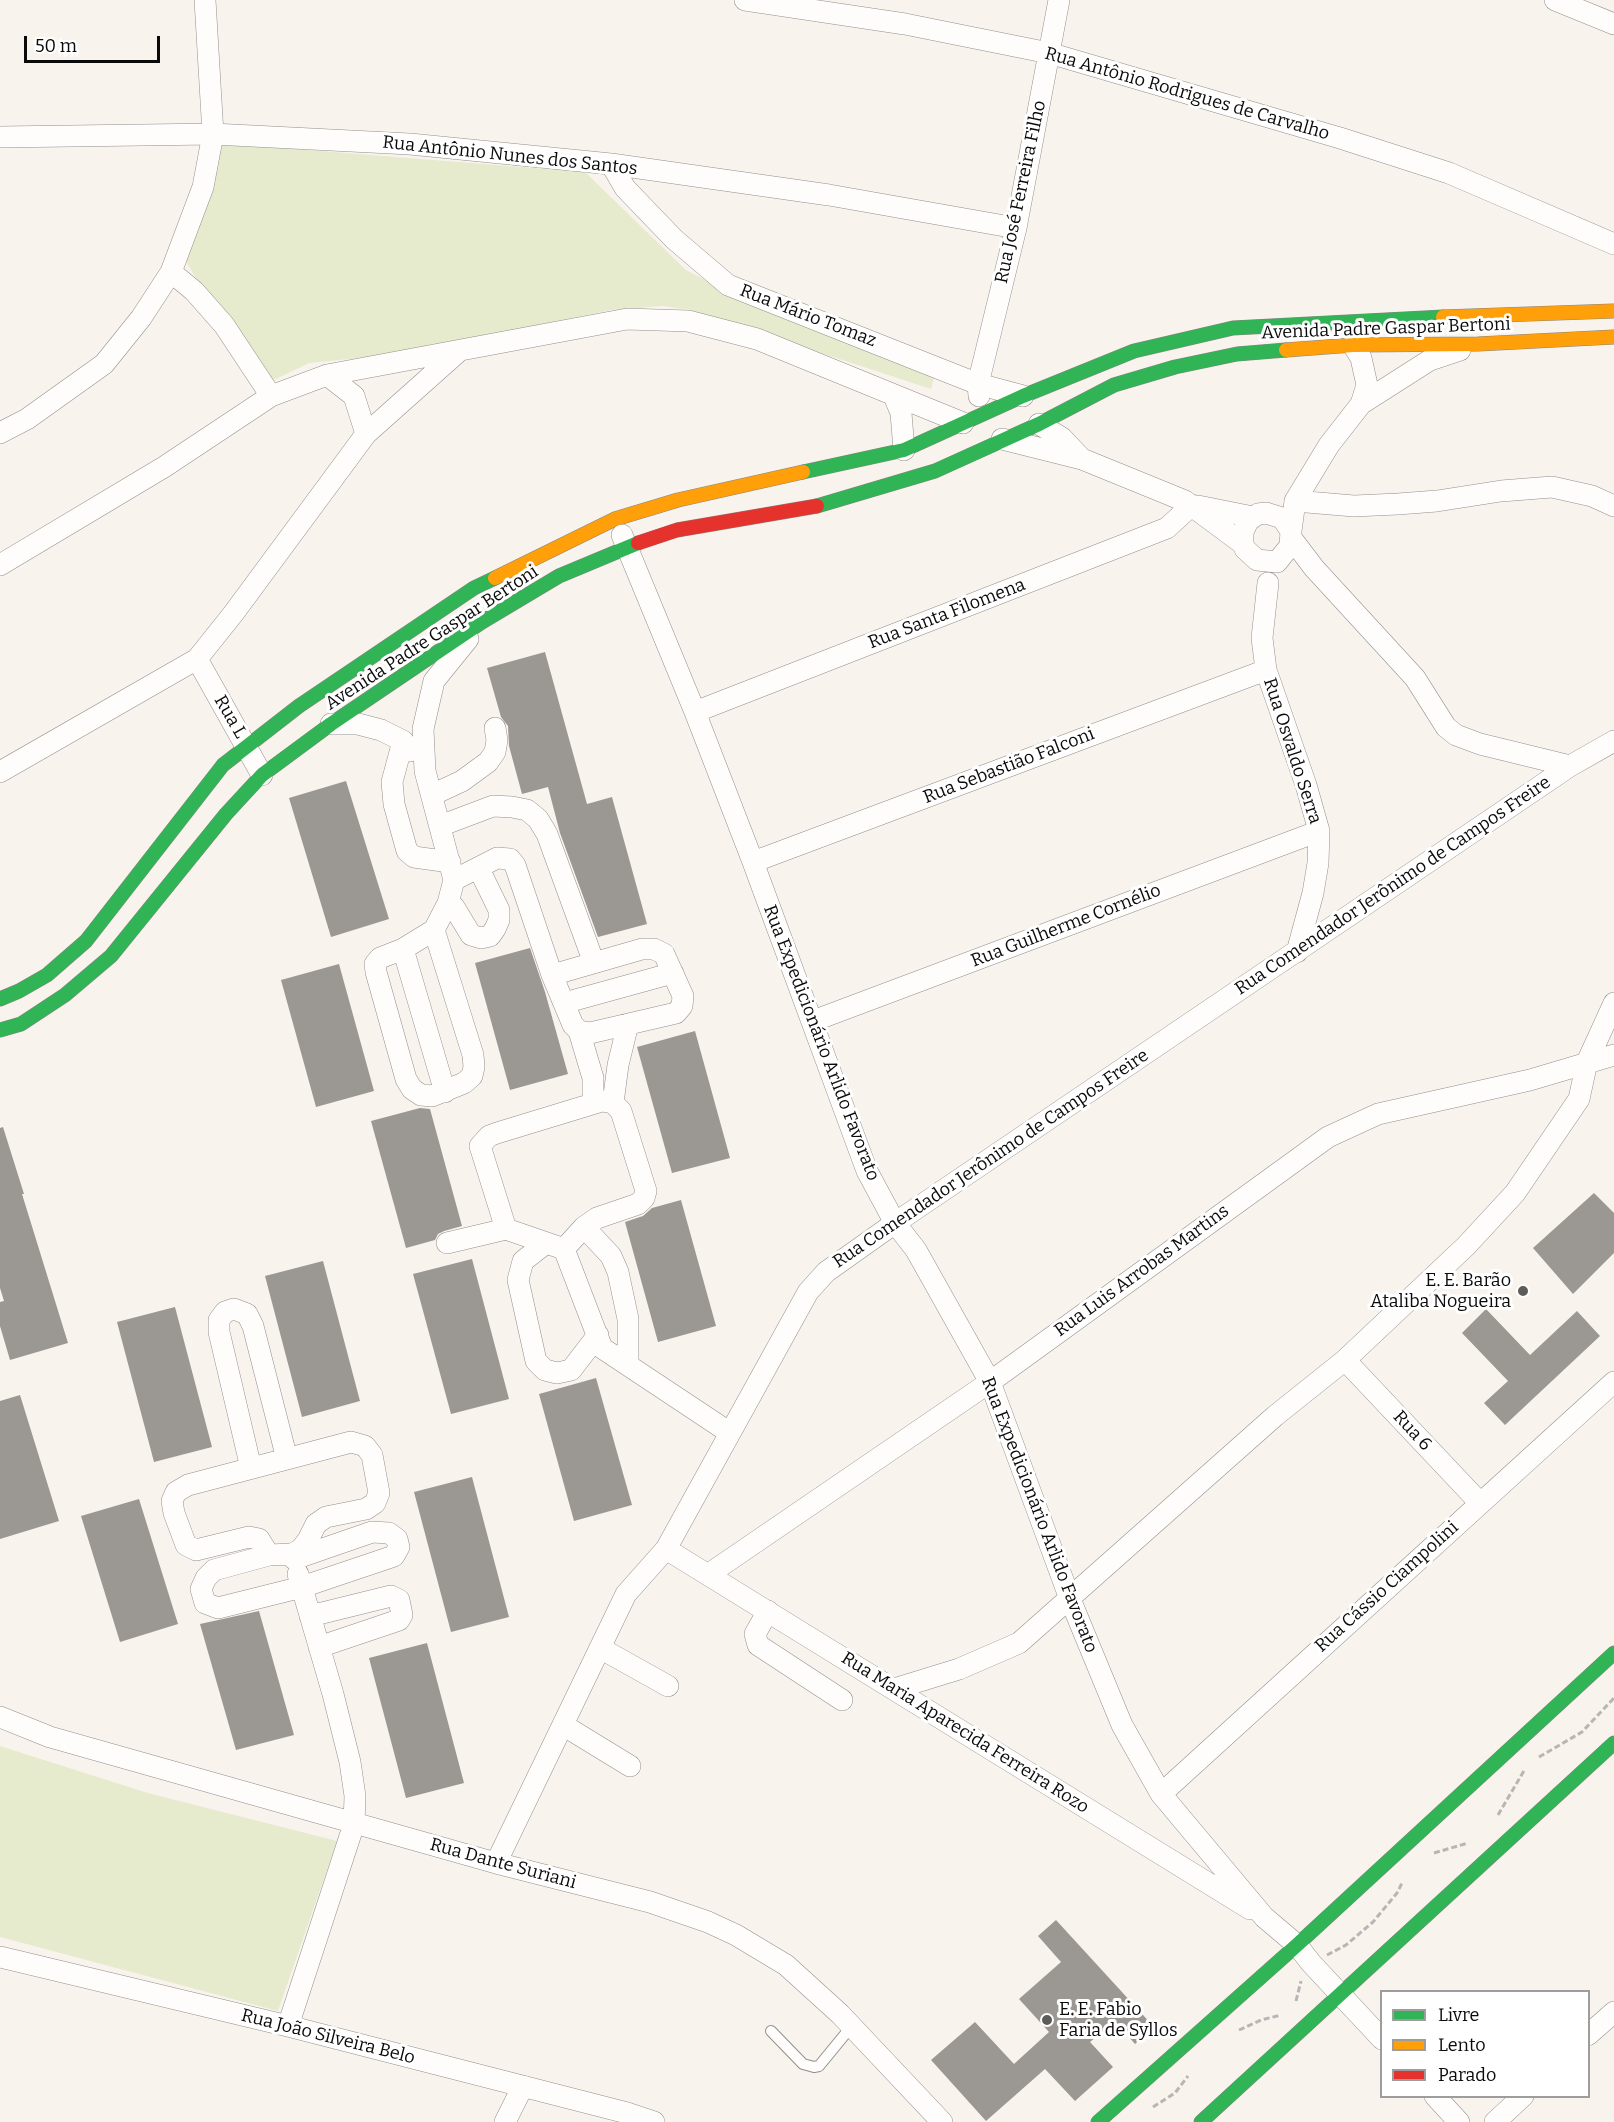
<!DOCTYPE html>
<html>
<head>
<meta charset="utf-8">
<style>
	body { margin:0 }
	#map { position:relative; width:1614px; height:2122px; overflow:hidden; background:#f9f3ed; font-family:Bitter,serif }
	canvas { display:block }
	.legend { position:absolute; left:1380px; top:1990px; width:210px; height:108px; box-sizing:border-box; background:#fff; border:2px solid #9d9d9d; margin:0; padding:8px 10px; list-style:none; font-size:18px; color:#0a0a0a }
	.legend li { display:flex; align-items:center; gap:12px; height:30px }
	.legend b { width:30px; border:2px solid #9d9d9d }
	.scale { position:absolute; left:24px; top:36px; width:136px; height:27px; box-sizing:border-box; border:3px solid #0a0a0a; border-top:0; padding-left:8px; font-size:18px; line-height:21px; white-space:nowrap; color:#0a0a0a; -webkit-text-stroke:4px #fff; paint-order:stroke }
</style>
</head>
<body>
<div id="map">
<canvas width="1614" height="2122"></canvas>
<ul class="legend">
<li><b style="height:8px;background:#30b455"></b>Livre</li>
<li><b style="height:8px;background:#ff9f0a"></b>Lento</li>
<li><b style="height:8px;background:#e5322d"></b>Parado</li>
</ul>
<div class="scale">50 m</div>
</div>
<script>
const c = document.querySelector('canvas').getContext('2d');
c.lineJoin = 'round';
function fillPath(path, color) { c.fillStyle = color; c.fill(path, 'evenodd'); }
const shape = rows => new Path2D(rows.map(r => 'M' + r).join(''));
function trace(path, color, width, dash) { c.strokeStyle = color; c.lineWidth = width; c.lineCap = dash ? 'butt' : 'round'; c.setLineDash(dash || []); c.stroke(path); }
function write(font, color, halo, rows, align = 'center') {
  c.font = font + ' Bitter,serif'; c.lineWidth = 6; c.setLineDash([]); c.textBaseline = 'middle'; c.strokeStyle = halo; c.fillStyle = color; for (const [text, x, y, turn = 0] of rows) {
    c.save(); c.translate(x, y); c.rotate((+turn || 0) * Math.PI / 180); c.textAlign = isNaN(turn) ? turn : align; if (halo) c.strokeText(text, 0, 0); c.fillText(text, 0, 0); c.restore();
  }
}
fillPath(shape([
	[220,143,585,172,686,270,734,295,936,371,931,389,690,310,662,306,611,310,455,342,431,344,410,353,309,363,272,381,247,361,183,257],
	[0,1746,148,1793,337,1841,278,2011,0,1937]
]), '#e7ebce');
fillPath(shape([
	[545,652,587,804,612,797,647,924,598,937,560,833,548,787,522,794,509,746,508,726,501,717,487,668],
	[346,781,389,919,331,937,289,798],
	[530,948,545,992,568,1074,510,1090,475,963],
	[339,964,374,1091,316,1107,281,980],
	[695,1031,730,1158,672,1173,637,1047],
	[420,1108,430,1109,462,1226,444,1231,438,1234,435,1240,406,1248,371,1121],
	[3,1127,24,1194,22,1194,68,1343,10,1360,0,1326,0,1302,4,1301,0,1288,0,1128],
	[1594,1193,1614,1213,1614,1253,1573,1294,1533,1248],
	[681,1200,716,1326,658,1342,625,1222,643,1216,652,1208],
	[472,1259,509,1399,451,1414,413,1274],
	[323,1261,360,1401,302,1417,265,1276],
	[175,1307,212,1447,154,1462,117,1322],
	[1486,1309,1530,1355,1577,1311,1600,1336,1505,1425,1484,1403,1508,1381,1462,1333],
	[596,1378,632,1505,574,1521,539,1394],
	[20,1395,59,1521,0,1539,0,1401],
	[472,1477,509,1617,451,1632,414,1492],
	[139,1499,178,1624,120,1642,81,1516],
	[259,1611,294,1735,236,1750,200,1624],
	[427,1643,464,1783,406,1798,369,1658],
	[1056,1920,1154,2027,1135,2044,1115,2021,1090,2042,1113,2067,1075,2101,1045,2069,986,2121,931,2060,975,2022,1014,2064,1049,2032,1019,1999,1061,1962,1038,1936]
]), '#9b9793');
const lane = shape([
	[771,2031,803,2064,814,2067,819,2066,851,2027]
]);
const street = shape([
	[745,0,905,24,1049,53,1340,138,1449,173,1614,244],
	[1555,0,1614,24],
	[0,137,213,134,410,144,611,164,829,195,1016,228],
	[611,164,625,188,674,239,728,285,978,384,1023,396],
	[171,272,194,291,224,325,271,396],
	[1353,345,1361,358,1367,385,1361,404],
	[327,375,354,396,366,434],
	[894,396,901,413,904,450],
	[979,396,978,384,1016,228,1059,0],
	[1039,424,1062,438,1082,459],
	[0,433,27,419,104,364,141,318,171,272,203,187,213,134,205,0],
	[1002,439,1082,459,1185,501,1243,544],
	[1295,501,1354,506,1398,504,1437,501,1501,491,1552,487,1592,496,1614,506],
	[1198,506,1253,517],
	[1266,513,1282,518,1291,531,1290,546,1277,562,1257,560,1245,549,1243,544,1243,532,1248,521,1258,514,1266,513],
	[1291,531,1295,501,1329,445,1361,404,1430,360,1460,350],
	[622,535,695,712,753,862,867,1171,895,1223,916,1250,990,1382,1070,1599,1122,1725,1161,1794,1264,1917,1297,1945,1311,1963,1382,2039],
	[1292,539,1314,568,1415,678,1446,727,1456,735,1480,744,1570,766,1614,741],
	[0,565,164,467,271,396,327,375,627,319,688,321,757,339,963,423],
	[1268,583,1262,638,1266,670,1306,785,1319,831,1318,863,1313,893,1297,952],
	[197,659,262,775],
	[695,712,1167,528,1192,505],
	[331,724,358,724,381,730,403,741,410,751],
	[403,741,392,782,394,804,407,851,414,857,450,862],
	[0,772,197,659,233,614,366,434,458,352],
	[432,795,462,781,488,762,495,752,497,740,495,728],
	[440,826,493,806,512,807,527,810,538,819,547,834,594,963],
	[753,862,1266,670],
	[454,880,497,858,510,859,515,865,552,975,573,1025,579,1031,590,1033,676,1013,682,1006,683,996,664,954,654,949,642,949,552,975],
	[448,903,454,907,471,935,481,938,490,936,495,929,499,920,499,910,479,869],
	[434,930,473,1055,474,1067,472,1076,464,1083,432,1096,421,1095,412,1089,406,1079,376,972,375,964,380,958,403,949,434,930,448,903,454,880,425,771,423,729,434,681,468,639],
	[403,949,445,1092],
	[564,1003,673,973],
	[813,1021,1319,831],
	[579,1031,593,1078,593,1103],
	[602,1101,613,1103,621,1111,646,1191,644,1198,638,1204,597,1218,584,1227,564,1249,506,1229,480,1146,489,1136,497,1133,602,1101],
	[613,1103,618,1065,628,1024],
	[584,1227,611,1256,618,1272,628,1319,628,1365],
	[447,1243,506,1229],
	[546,1243,523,1261,518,1280,536,1361,545,1370,557,1373,571,1370,598,1335],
	[564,1249,602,1348,730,1433],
	[1345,1360,1480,1503],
	[251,1468,219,1332,219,1320,225,1312,234,1309,247,1314,253,1326,287,1459],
	[666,1549,1250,1909],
	[269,1555,259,1539,249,1537,196,1550,186,1545,174,1513,172,1501,176,1492,188,1485,351,1442,365,1446,372,1455,379,1493,375,1503,366,1509,326,1517,316,1524,308,1540,300,1550,292,1554,269,1555,214,1570,206,1578,201,1589,205,1603,218,1608,302,1587,394,1556,399,1547,397,1539,389,1533,372,1532,294,1559],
	[709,1574,990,1382,1328,1137,1378,1114,1530,1080,1614,1055],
	[768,1611,755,1634,758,1645,842,1700],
	[310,1616,391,1596,399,1600,402,1615,399,1620,319,1647],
	[600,1648,668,1686],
	[894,1689,959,1669,1019,1643,1275,1416,1345,1360,1466,1246,1515,1193,1579,1099,1587,1062,1614,1003],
	[0,1717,50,1737,496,1863,650,1902,708,1922,736,1935,786,1965,840,2014,942,2122],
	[563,1725,630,1766],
	[1161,1794,1614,1382],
	[496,1863,626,1594,666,1549,808,1292,826,1272,895,1223,1570,766],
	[0,1957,288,2026,627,2113,654,2122],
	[288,2026,354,1824,355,1796,350,1762,333,1694,298,1574],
	[1588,2035,1614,2012],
	[1435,2096,1459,2122],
	[505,2122,523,2086],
	[1495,2122,1523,2096]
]);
const fast = shape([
	[803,472,904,450,1023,396,1134,351,1233,328,1443,317],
	[817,506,935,471,1039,424,1114,385,1175,367,1237,354,1286,350],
	[0,999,19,991,47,975,86,941,223,765,299,706,474,588,495,578],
	[0,1030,21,1024,65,995,111,956,226,814,262,775,331,724,482,622,559,576,638,543],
	[1098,2122,1297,1945,1614,1653],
	[1201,2122,1614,1743]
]);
const slow = shape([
	[1443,317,1614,311],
	[1286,350,1353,345,1478,344,1614,337],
	[495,578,615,519,678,500,803,472]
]);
const jam = shape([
	[638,543,677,530,817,506]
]);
trace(lane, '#928f8c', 12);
trace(street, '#928f8c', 22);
trace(fast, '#888683', 15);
trace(slow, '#888683', 15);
trace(jam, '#888683', 15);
trace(shape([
	[1539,1757,1582,1732,1614,1698],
	[1498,1815,1525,1769],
	[1434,1853,1468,1843],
	[1327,1955,1346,1945,1373,1922,1397,1893,1403,1881],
	[1296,2001,1301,1981],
	[1239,2030,1261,2020,1281,2015],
	[1153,2107,1175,2093,1188,2076]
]), '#b7b6b5', 3, [6, 3]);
trace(lane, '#fefdfc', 10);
trace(street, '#fefdfc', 21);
trace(fast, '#30b455', 14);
trace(slow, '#ff9f0a', 14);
trace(jam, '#e5322d', 14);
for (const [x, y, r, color] of [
	[1523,1291,6,"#5e5c59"],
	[1047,2020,6,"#5e5c59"]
]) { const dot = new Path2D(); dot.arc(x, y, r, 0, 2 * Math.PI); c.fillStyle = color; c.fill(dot); trace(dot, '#fff', 2); }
write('18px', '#0a0a0a', '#fff', [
	["Rua Antônio Rodrigues de Carvalho",1187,94,16],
	["Rua Antônio Nunes dos Santos",510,156,6],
	["Rua José Ferreira Filho",1021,192,-78],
	["Rua Mário Tomaz",808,316,21],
	["Avenida Padre Gaspar Bertoni",1386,329,-2],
	["Rua Santa Filomena",947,614,-21],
	["Avenida Padre Gaspar Bertoni",432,638,-33],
	["Rua L",230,717,60],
	["Rua Osvaldo Serra",1292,751,72],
	["Rua Sebastião Falconi",1009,766,-21],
	["Rua Comendador Jerônimo de Campos Freire",1393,886,-34],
	["Rua Guilherme Cornélio",1066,926,-21],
	["Rua Expedicionário Arlido Favorato",821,1043,69],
	["Rua Comendador Jerônimo de Campos Freire",991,1159,-34],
	["Rua Luis Arrobas Martins",1142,1271,-36],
	["Rua 6",1412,1431,47],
	["Rua Expedicionário Arlido Favorato",1039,1515,69],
	["Rua Cássio Ciampolini",1387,1587,-42],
	["Rua Maria Aparecida Ferreira Rozo",965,1733,32],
	["Rua Dante Suriani",503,1864,15],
	["Rua João Silveira Belo",328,2037,14]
]);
write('18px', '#0a0a0a', '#fff', [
	["E. E. Barão",1511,1281],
	["Ataliba Nogueira",1511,1302],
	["E. E. Fabio",1059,2010,"left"],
	["Faria de Syllos",1059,2031,"left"]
], 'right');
</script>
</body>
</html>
